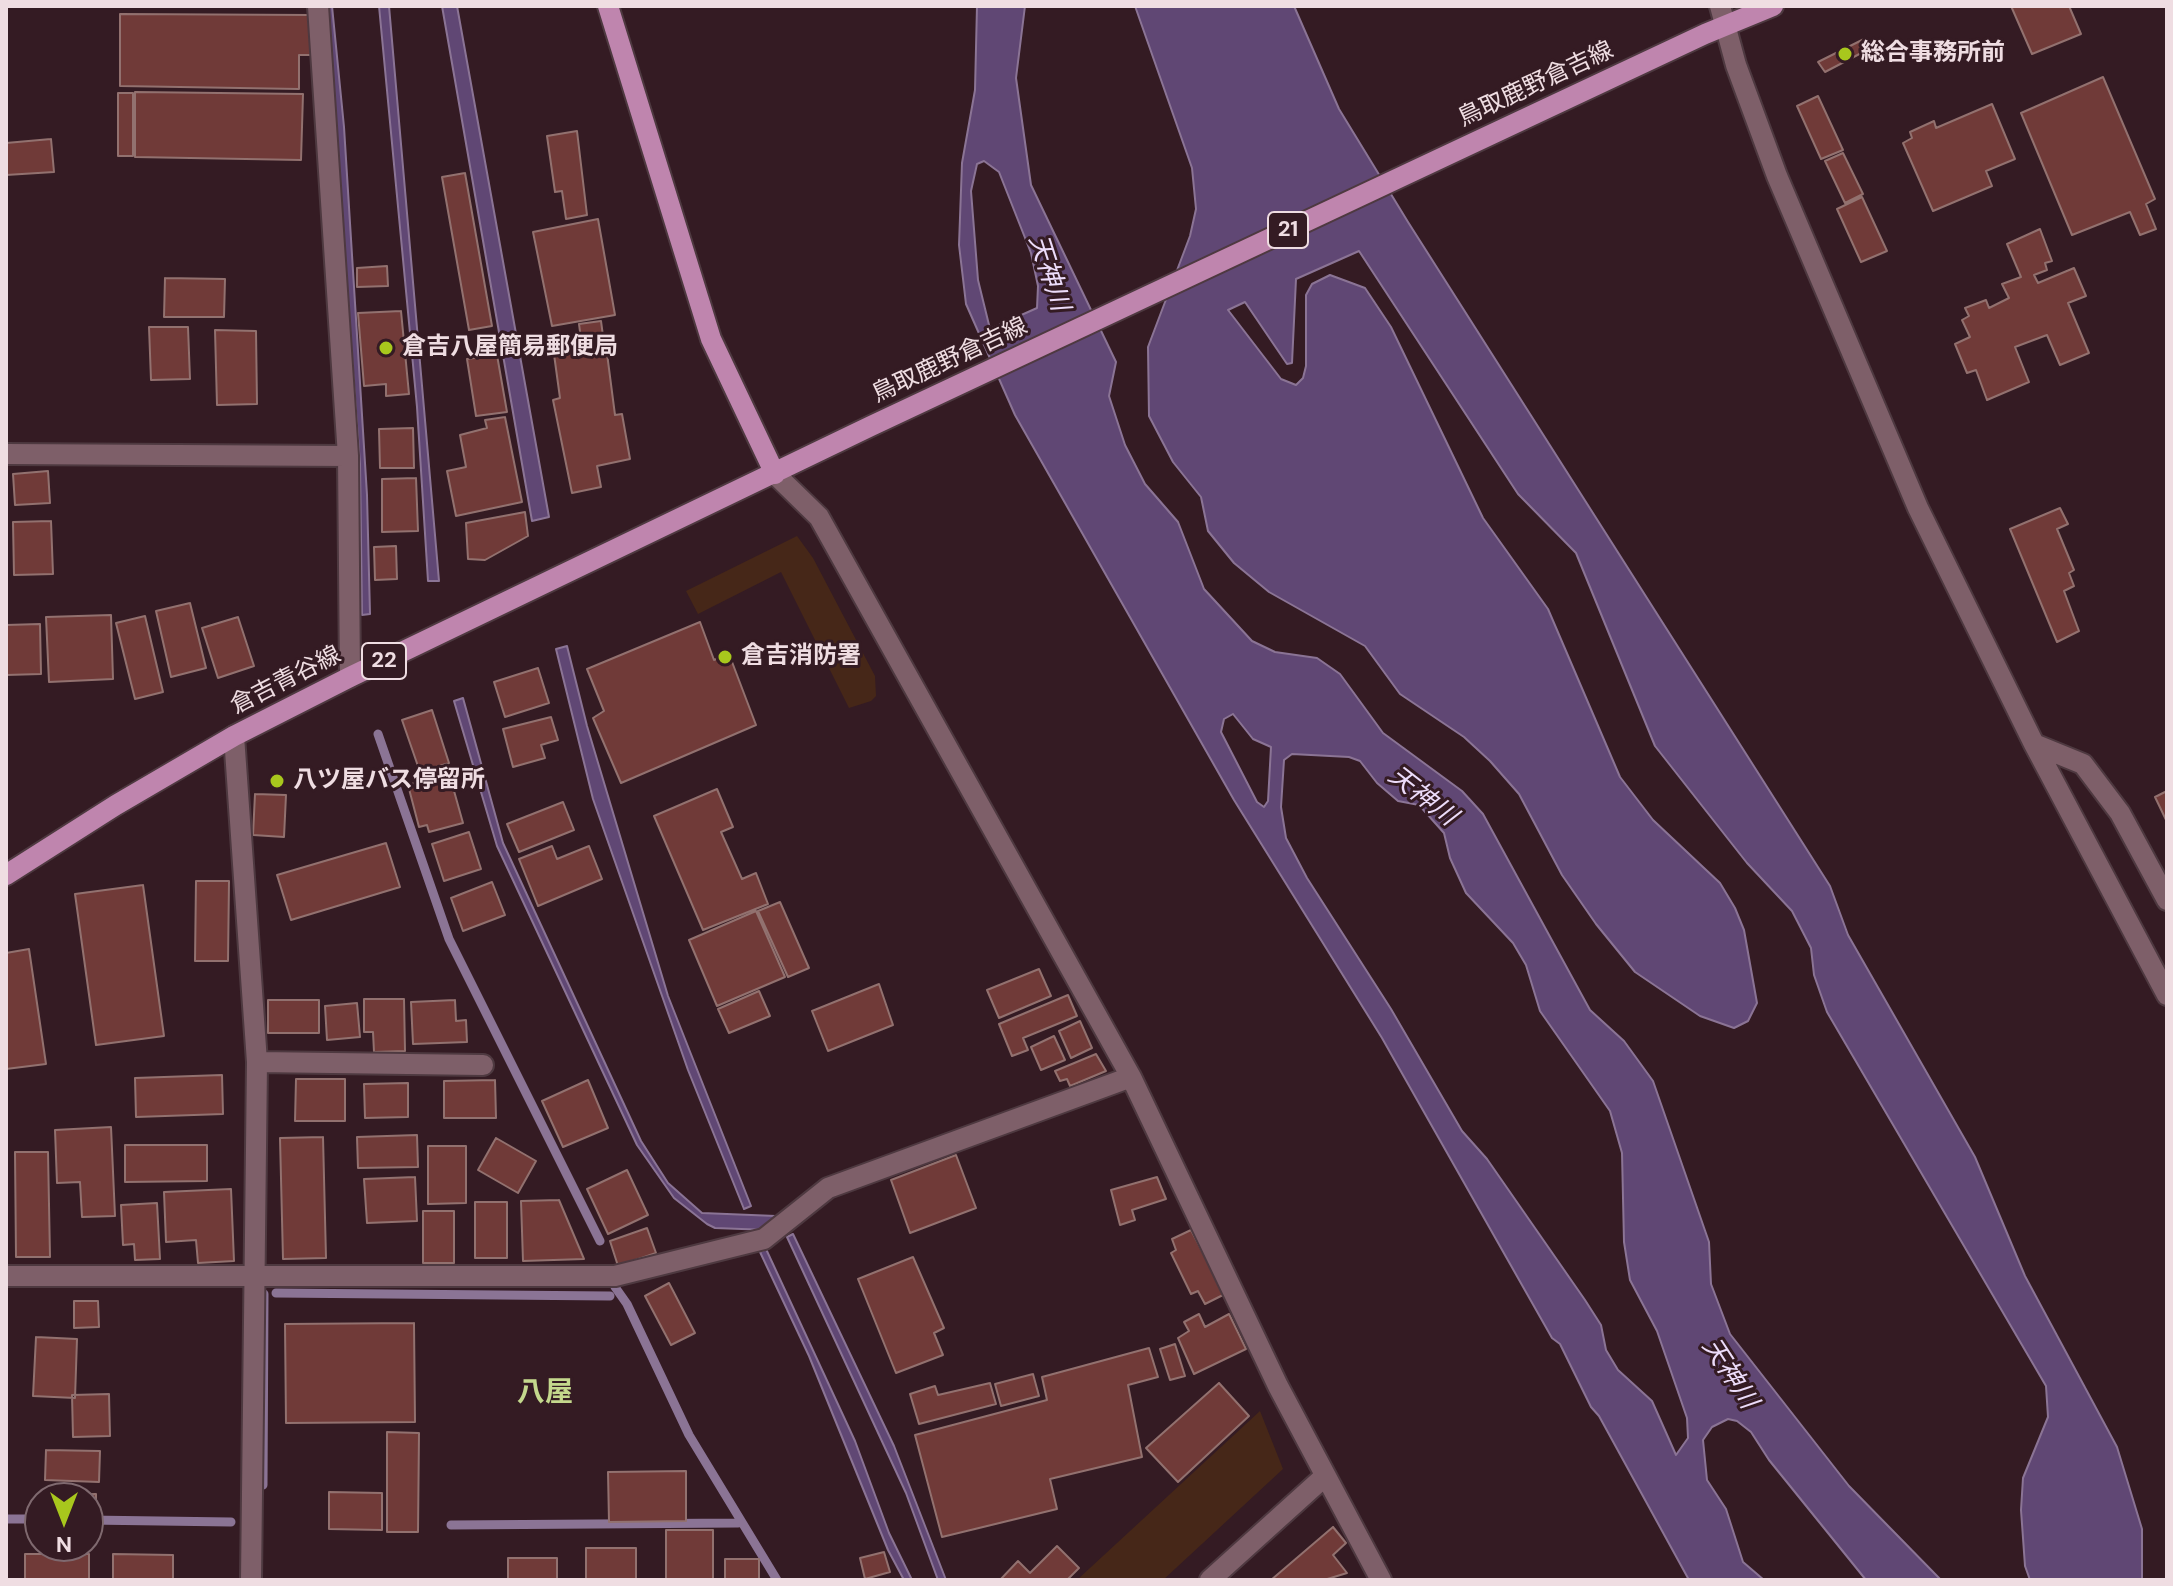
<!DOCTYPE html>
<html>
<head>
<meta charset="utf-8">
<style>
	body { margin:0 }
	#map { position:relative; width:2173px; height:1586px; overflow:hidden; background:#341b23; font-family:"DM Sans",sans-serif }
	canvas { display:block }
	.frame { position:absolute; inset:0; border:8px solid #efdde2; pointer-events:none }
	.north { position:absolute; left:24px; top:1482px; width:80px; height:80px; box-sizing:border-box; background:#341b23; border:2px solid #7f696f; border-radius:50%; rotate:180deg; font-size:22px; font-weight:700; line-height:32px; text-align:center; color:#efdde2 }
	.north::after { content:''; display:block; margin:auto; width:28px; height:36px; background:#a8c71d; clip-path:polygon(50% 0,100% 100%,50% 72%,0 100%) }
</style>
</head>
<body>
<div id="map">
<canvas width="2173" height="1586"></canvas>
<div class="frame"></div>
<div class="north">N</div>
</div>
<script>
const c = document.querySelector('canvas').getContext('2d');
c.lineJoin = 'round';
function fillPath(path, color) { c.fillStyle = color; c.fill(path, 'evenodd'); }
const shape = rows => new Path2D(rows.map(r => 'M' + r).join(''));
function trace(path, color, width, dash) { c.strokeStyle = color; c.lineWidth = width; c.lineCap = dash ? 'butt' : 'round'; c.setLineDash(dash || []); c.stroke(path); }
function write(font, color, halo, rows, align = 'center') {
  c.font = font + ' "DM Sans","Noto Sans JP",sans-serif'; c.lineWidth = 6; c.setLineDash([]); c.textBaseline = 'middle'; c.strokeStyle = halo; c.fillStyle = color; for (const [text, x, y, turn = 0] of rows) {
    c.save(); c.translate(x, y); c.rotate((+turn || 0) * Math.PI / 180); c.textAlign = isNaN(turn) ? turn : align; if (halo) c.strokeText(text, 0, 0); c.fillText(text, 0, 0); c.restore();
  }
}
fillPath(shape([
	[797,536,813,558,875,676,876,696,871,701,849,708,781,572,698,614,686,591],
	[1260,1411,1283,1469,1163,1580,1077,1580]
]), '#462718');
const water = shape([
	[325,6,332,6,344,127,367,495,370,614,362,615,360,464,325,6],
	[379,6,389,6,439,581,428,581,417,407,379,6],
	[442,6,457,6,549,517,532,521,442,6],
	[977,6,1025,6,1016,78,1031,185,1116,362,1109,396,1125,445,1145,484,1178,522,1204,589,1252,641,1275,652,1317,658,1340,674,1383,733,1462,791,1483,814,1590,1010,1624,1041,1653,1081,1709,1242,1711,1284,1730,1334,1849,1486,1941,1580,1866,1580,1769,1460,1751,1432,1737,1421,1728,1419,1712,1427,1703,1440,1707,1480,1726,1509,1743,1562,1764,1580,1689,1580,1599,1416,1591,1407,1560,1344,1552,1338,1382,1038,1234,800,1015,415,966,304,959,245,962,163,975,90,977,6],
	[984,161,999,172,1031,253,1038,286,1037,308,990,329,978,280,971,191,977,164,984,161],
	[1233,714,1253,739,1271,747,1268,801,1264,807,1257,802,1221,732,1224,719,1233,714],
	[1292,754,1349,757,1360,761,1377,783,1398,801,1419,805,1444,833,1450,858,1466,893,1513,943,1526,965,1540,1011,1610,1111,1622,1153,1624,1242,1630,1280,1657,1331,1687,1418,1688,1438,1676,1455,1652,1401,1618,1370,1606,1350,1601,1325,1585,1300,1487,1159,1462,1131,1391,1009,1307,878,1286,838,1281,807,1284,760,1292,754],
	[1135,6,1294,6,1339,109,1408,222,1830,886,1848,935,1975,1157,2025,1276,2117,1447,2142,1529,2142,1580,2030,1580,2025,1566,2021,1510,2023,1478,2048,1417,2046,1386,1827,1012,1814,975,1811,948,1792,911,1747,863,1655,746,1576,553,1518,494,1359,251,1296,279,1292,363,1287,364,1245,302,1228,310,1281,379,1296,385,1303,378,1306,366,1306,295,1312,284,1330,275,1365,288,1391,327,1483,518,1548,609,1620,777,1653,820,1720,883,1735,908,1744,930,1757,1003,1748,1021,1734,1028,1700,1016,1635,972,1596,924,1562,875,1519,794,1490,761,1464,737,1400,694,1365,646,1269,592,1234,563,1208,531,1201,497,1173,462,1149,416,1148,347,1190,236,1196,209,1192,168,1135,6],
	[567,646,587,726,668,996,751,1206,744,1209,688,1070,593,799,556,649,567,646],
	[463,698,503,843,641,1141,668,1183,702,1213,776,1216,768,1230,715,1228,707,1224,674,1198,637,1145,497,846,454,701,463,698],
	[793,1234,894,1446,946,1580,938,1580,906,1493,787,1237,793,1234],
	[766,1249,855,1441,889,1533,912,1580,904,1580,888,1550,809,1356,760,1252,766,1249]
]);
fillPath(water, '#604774');
trace(water, '#8b7495', 2);
trace(shape([
	[378,734,449,939,600,1241],
	[615,1287,627,1304,689,1435,777,1580],
	[276,1293,610,1296],
	[263,1485,264,1294],
	[6,1519,40,1519],
	[88,1520,231,1522],
	[451,1525,738,1523]
]), '#8b7495', 9);
const building = shape([
	[2011,6,2069,6,2081,34,2032,54,2011,6],
	[120,14,311,15,311,55,299,55,299,89,120,86,120,14],
	[1864,39,1869,49,1825,72,1818,62,1864,39],
	[2103,77,2155,199,2146,204,2156,229,2140,235,2130,212,2072,235,2021,113,2103,77],
	[135,92,303,94,301,160,135,157,135,92],
	[118,93,133,93,133,156,118,156,118,93],
	[1818,96,1843,150,1821,159,1797,106,1818,96],
	[1992,104,2015,159,1986,171,1992,186,1933,211,1903,143,1912,138,1910,132,1934,121,1936,128,1992,104],
	[577,131,587,215,566,219,562,191,555,192,547,136,577,131],
	[51,139,54,172,6,175,6,143,51,139],
	[1843,153,1863,194,1845,203,1825,161,1843,153],
	[465,173,492,326,469,330,442,177,465,173],
	[1862,197,1887,251,1861,262,1837,209,1862,197],
	[598,219,615,315,552,326,533,232,598,219],
	[2040,229,2052,261,2045,263,2047,270,2034,275,2038,283,2074,268,2086,296,2068,303,2089,353,2060,365,2047,335,2015,347,2029,382,1987,400,1976,370,1967,373,1955,344,1970,337,1962,320,1969,316,1965,308,1986,300,1989,308,2009,298,2002,284,2021,277,2007,244,2040,229],
	[387,266,388,286,357,287,357,268,387,266],
	[165,278,225,279,224,317,164,317,165,278],
	[401,311,409,394,386,396,386,384,364,386,358,313,401,311],
	[601,321,603,336,581,339,579,324,601,321],
	[149,327,188,327,190,379,151,380,149,327],
	[215,330,256,331,257,404,217,405,215,330],
	[605,338,615,415,622,414,630,459,597,466,601,487,572,493,553,400,560,398,553,347,605,338],
	[497,355,507,412,476,416,467,359,497,355],
	[505,417,522,502,456,516,447,471,466,467,460,435,487,428,485,420,505,417],
	[413,428,414,468,380,468,379,429,413,428],
	[48,471,50,503,15,505,13,474,48,471],
	[416,478,418,531,382,532,382,479,416,478],
	[2060,508,2068,524,2057,529,2074,570,2069,573,2074,586,2064,591,2079,631,2057,642,2010,529,2060,508],
	[525,512,528,536,485,560,468,559,466,523,525,512],
	[51,521,53,574,14,575,13,522,51,521],
	[396,546,397,579,375,580,374,547,396,546],
	[190,603,206,668,171,677,156,611,190,603],
	[111,615,113,679,49,682,46,617,111,615],
	[145,616,163,692,135,699,116,623,145,616],
	[238,617,254,666,218,678,202,628,238,617],
	[700,622,714,660,729,654,756,725,621,783,593,718,604,711,587,669,700,622],
	[40,624,41,674,6,675,6,625,40,624],
	[538,668,549,703,505,717,494,682,538,668],
	[432,710,449,763,420,772,402,720,432,710],
	[551,717,558,740,541,745,545,758,513,767,503,729,551,717],
	[449,773,463,823,429,832,427,825,419,827,408,785,449,773],
	[717,789,733,827,721,832,742,879,756,873,768,904,703,930,654,816,717,789],
	[2167,791,2167,822,2155,797,2167,791],
	[255,794,286,795,284,837,253,835,255,794],
	[563,802,574,830,519,852,507,824,563,802],
	[469,832,481,869,444,881,432,844,469,832],
	[386,843,400,887,291,920,277,875,386,843],
	[552,846,557,859,589,846,602,879,538,906,519,859,552,846],
	[196,881,229,881,228,961,195,961,196,881],
	[492,882,505,915,463,931,451,898,492,882],
	[143,885,164,1036,96,1045,75,894,143,885],
	[780,902,809,968,788,977,758,911,780,902],
	[756,911,785,977,717,1006,689,940,756,911],
	[29,949,46,1064,6,1069,6,953,29,949],
	[1039,969,1051,996,999,1018,987,990,1039,969],
	[879,984,893,1025,828,1051,812,1011,879,984],
	[759,991,770,1016,729,1033,718,1009,759,991],
	[1068,995,1077,1016,1023,1038,1028,1050,1012,1056,999,1024,1068,995],
	[364,999,404,999,405,1051,374,1052,373,1032,364,1032,364,999],
	[268,1000,319,1000,319,1033,268,1033,268,1000],
	[455,1000,456,1021,466,1020,467,1042,413,1044,411,1002,455,1000],
	[357,1003,360,1037,327,1040,325,1006,357,1003],
	[1080,1021,1092,1048,1071,1058,1059,1031,1080,1021],
	[1054,1036,1065,1060,1041,1070,1031,1047,1054,1036],
	[1096,1054,1106,1071,1070,1086,1067,1079,1060,1081,1055,1071,1096,1054],
	[222,1075,223,1114,136,1117,135,1078,222,1075],
	[296,1079,345,1079,345,1121,295,1121,296,1079],
	[495,1080,496,1118,444,1118,444,1081,495,1080],
	[588,1080,608,1128,563,1147,542,1101,588,1080],
	[408,1083,408,1117,365,1118,364,1084,408,1083],
	[111,1127,115,1216,82,1217,80,1182,57,1183,55,1130,111,1127],
	[417,1135,418,1167,358,1168,357,1137,417,1135],
	[323,1137,326,1258,283,1259,280,1138,323,1137],
	[496,1138,536,1161,518,1193,478,1170,496,1138],
	[125,1145,207,1145,207,1181,125,1182,125,1145],
	[428,1146,466,1146,466,1203,428,1204,428,1146],
	[15,1152,48,1152,50,1257,16,1257,15,1152],
	[956,1155,976,1208,910,1233,891,1180,956,1155],
	[627,1170,648,1215,608,1234,587,1189,627,1170],
	[415,1177,417,1221,367,1223,364,1179,415,1177],
	[1157,1177,1166,1199,1132,1210,1135,1220,1120,1225,1111,1190,1157,1177],
	[231,1189,234,1261,198,1263,196,1240,166,1242,164,1192,231,1189],
	[559,1200,584,1259,523,1261,521,1201,559,1200],
	[475,1202,507,1202,507,1258,475,1258,475,1202],
	[157,1203,160,1259,135,1260,134,1244,123,1245,121,1205,157,1203],
	[423,1211,454,1211,454,1263,423,1263,423,1211],
	[647,1228,656,1253,618,1266,610,1241,647,1228],
	[1191,1230,1225,1294,1205,1304,1198,1291,1191,1294,1171,1253,1176,1250,1172,1239,1191,1230],
	[913,1257,944,1328,934,1333,943,1355,896,1373,858,1279,913,1257],
	[669,1283,695,1333,671,1345,645,1296,669,1283],
	[74,1301,98,1301,99,1327,74,1328,74,1301],
	[1199,1314,1205,1327,1229,1314,1246,1349,1194,1374,1178,1338,1189,1331,1184,1322,1199,1314],
	[414,1323,415,1422,286,1423,285,1324,414,1323],
	[36,1337,77,1339,75,1398,33,1396,36,1337],
	[1175,1344,1185,1376,1170,1380,1160,1349,1175,1344],
	[1149,1348,1158,1377,1128,1385,1142,1457,1050,1479,1057,1509,942,1537,915,1435,1047,1400,1042,1377,1149,1348],
	[1033,1374,1039,1396,1001,1406,995,1384,1033,1374],
	[990,1383,996,1404,919,1424,910,1394,935,1386,938,1395,990,1383],
	[1219,1383,1249,1416,1178,1482,1146,1448,1219,1383],
	[109,1394,110,1436,73,1437,72,1395,109,1394],
	[387,1432,419,1433,418,1532,387,1532,387,1432],
	[46,1450,100,1451,99,1482,45,1480,46,1450],
	[686,1471,686,1521,609,1522,608,1472,686,1471],
	[329,1492,382,1493,382,1530,329,1529,329,1492],
	[96,1494,96,1529,88,1529,88,1498,44,1498,44,1495,96,1494],
	[1333,1527,1346,1543,1333,1555,1347,1573,1324,1580,1271,1580,1333,1527],
	[666,1530,713,1530,713,1580,666,1580,666,1530],
	[1057,1546,1079,1568,1067,1580,1000,1580,1018,1561,1030,1573,1057,1546],
	[586,1548,636,1548,636,1580,586,1580,586,1548],
	[884,1552,890,1572,865,1579,860,1558,884,1552],
	[25,1554,89,1554,89,1580,25,1580,25,1554],
	[113,1554,173,1555,173,1580,113,1580,113,1554],
	[508,1558,557,1558,557,1580,508,1580,508,1558],
	[725,1559,759,1559,759,1580,725,1580,725,1559]
]);
fillPath(building, '#703a38');
trace(building, '#92716f', 2);
const minor = shape([
	[318,6,348,456],
	[1720,6,1736,65,1777,176,1918,508,2034,744,2167,995],
	[6,454,348,456,350,677],
	[775,474,819,517,1131,1077,1278,1386,1381,1580],
	[234,736,257,1062,251,1580],
	[2034,744,2083,764,2120,813,2167,900],
	[257,1062,483,1065],
	[6,1276,615,1276,764,1239,828,1188,1131,1077],
	[1210,1580,1324,1477]
]);
const major = shape([
	[608,6,711,339,775,474],
	[6,875,116,805,234,736,350,677,871,426,1705,34,1773,6]
]);
trace(minor, '#4e3940', 24);
trace(major, '#4e3940', 24);
trace(minor, '#7e5f69', 20);
trace(major, '#bf85ae', 20);
for (const [x, y, r, color] of [
	[1845,54,8,"#a8c71d"],
	[386,348,8,"#a8c71d"],
	[725,657,8,"#a8c71d"],
	[277,781,8,"#a8c71d"]
]) { const dot = new Path2D(); dot.arc(x, y, r, 0, 2 * Math.PI); c.fillStyle = color; c.fill(dot); trace(dot, '#341b23', 3); }
for (const [x, y, w] of [
	[1288,230,40],
	[384,661,44]
]) { const box = new Path2D(); box.roundRect(x - w / 2, y - 18, w, 36, 6); c.fillStyle = '#341b23'; c.fill(box); trace(box, '#efdde2', 2); }
write('bold 22px', '#efdde2', null, [
	["21",1288,230],
	["22",384,661]
]);
write('bold 24px', '#efdde2', '#341b23', [
	["総合事務所前",1861,54],
	["倉吉八屋簡易郵便局",402,348],
	["倉吉消防署",741,657],
	["八ツ屋バス停留所",293,781]
], 'left');
write('24px', '#efdde2', '#341b23', [
	["鳥取鹿野倉吉線",1536,85,-25],
	["鳥取鹿野倉吉線",950,361,-25],
	["倉吉青谷線",286,681,-27]
]);
write('italic 26px', '#ecdcfa', '#341b23', [
	["天神川",1048,273,72],
	["天神川",1422,797,38],
	["天神川",1729,1374,57]
]);
write('bold 28px', '#c4d88d', '#341b23', [
	["八屋",545,1394]
]);
</script>
</body>
</html>
